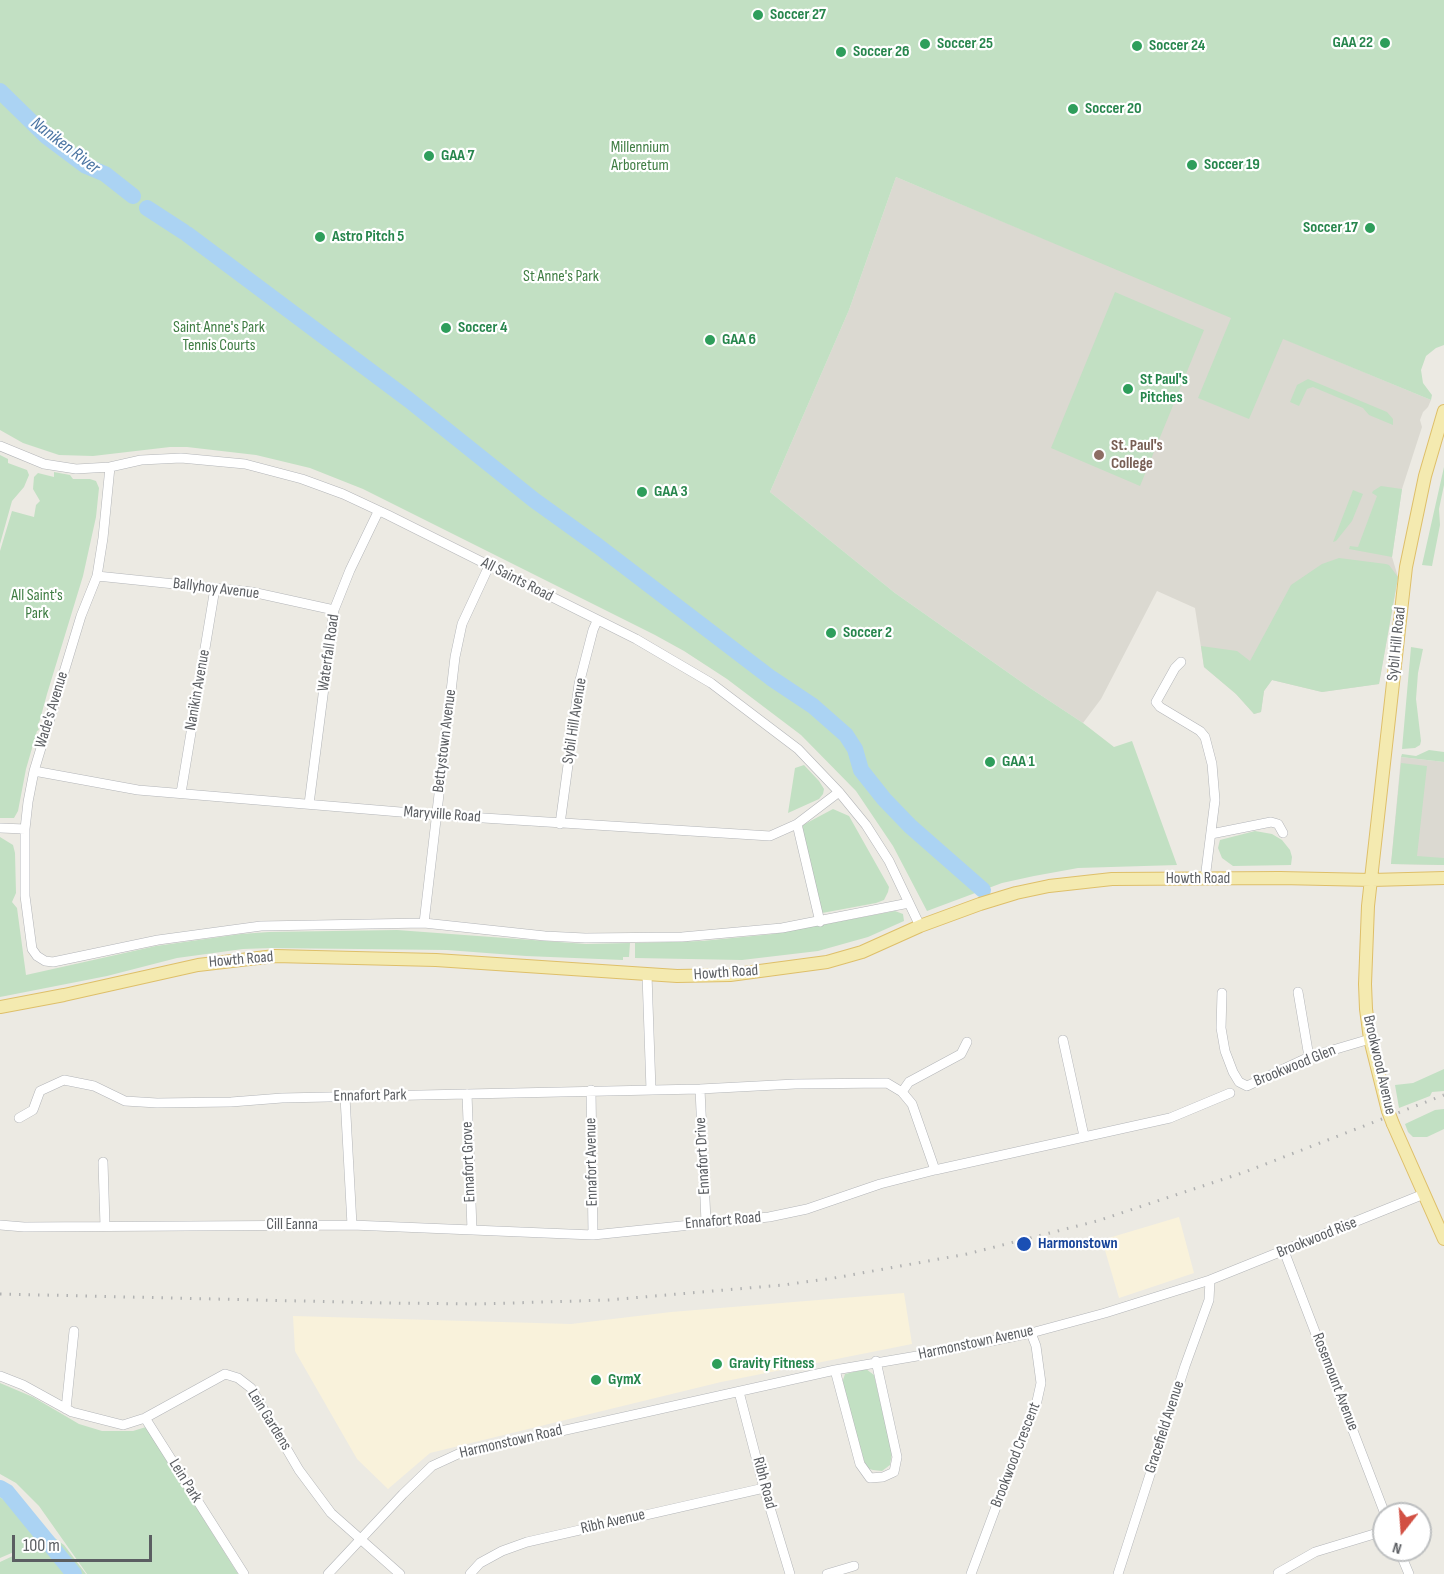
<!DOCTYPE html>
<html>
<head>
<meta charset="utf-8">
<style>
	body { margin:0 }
	#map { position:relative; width:1444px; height:1574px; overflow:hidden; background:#eceae3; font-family:"Sofia Sans Condensed",sans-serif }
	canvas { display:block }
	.north { position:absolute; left:1372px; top:1502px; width:60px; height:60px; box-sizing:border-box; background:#fff; border:2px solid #bdbfc0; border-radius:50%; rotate:197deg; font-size:16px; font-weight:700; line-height:24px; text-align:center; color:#5b5e62 }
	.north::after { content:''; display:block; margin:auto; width:21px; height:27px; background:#d25043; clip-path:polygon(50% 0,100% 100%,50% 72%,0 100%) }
	.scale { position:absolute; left:12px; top:1535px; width:140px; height:27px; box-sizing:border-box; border:3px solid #5b5e62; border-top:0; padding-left:8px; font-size:18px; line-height:21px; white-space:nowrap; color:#5b5e62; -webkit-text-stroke:4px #fff; paint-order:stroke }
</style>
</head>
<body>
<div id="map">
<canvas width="1444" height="1574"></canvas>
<div class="north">N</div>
<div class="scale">100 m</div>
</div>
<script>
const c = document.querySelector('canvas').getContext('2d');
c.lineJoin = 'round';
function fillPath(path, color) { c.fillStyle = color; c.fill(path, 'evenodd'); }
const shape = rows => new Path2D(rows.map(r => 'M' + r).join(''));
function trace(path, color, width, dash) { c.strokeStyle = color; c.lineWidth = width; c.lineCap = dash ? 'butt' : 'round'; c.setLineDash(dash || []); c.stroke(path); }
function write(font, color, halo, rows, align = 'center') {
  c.font = font + ' "Sofia Sans Condensed",sans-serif'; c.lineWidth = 4.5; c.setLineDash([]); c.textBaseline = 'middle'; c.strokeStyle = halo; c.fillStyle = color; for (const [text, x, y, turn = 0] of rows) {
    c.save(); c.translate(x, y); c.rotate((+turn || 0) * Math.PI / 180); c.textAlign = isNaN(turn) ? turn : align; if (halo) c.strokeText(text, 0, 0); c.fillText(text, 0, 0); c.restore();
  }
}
fillPath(shape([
	[1179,1217,1194,1273,1119,1298,1102,1240],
	[904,1293,912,1344,721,1382,430,1453,388,1489,357,1459,295,1351,293,1316,571,1324,671,1312]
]), '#f9f2db');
fillPath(shape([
	[896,177,1431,400,1428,407,1423,412,1420,420,1422,427,1402,489,1392,557,1398,577,1379,684,1322,692,1272,680,1264,691,1261,712,1254,714,1236,694,1204,667,1195,608,1157,591,1101,699,1083,723,1030,688,895,593,770,492,849,310],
	[1401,757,1444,762,1444,865,1391,864]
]), '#dbd9d1');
fillPath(shape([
	[0,0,1444,0,1444,345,1436,348,1426,356,1421,370,1423,383,1432,395,1431,400,1283,339,1249,419,1198,398,1231,318,896,177,849,310,770,492,895,593,1030,688,1083,723,1114,747,1132,741,1177,865,1078,868,1034,876,1002,883,927,911,893,846,856,791,801,735,727,679,684,651,655,635,363,489,310,468,256,455,187,447,170,447,93,456,59,455,23,443,0,430],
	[1115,292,1204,330,1140,486,1051,448],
	[1308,379,1387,412,1393,419,1393,425,1369,415,1363,408,1313,387,1307,389,1299,406,1290,402,1297,385],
	[0,455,8,459,8,463,27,470,29,475,24,487,12,501,0,544],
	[1444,467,1444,485,1439,509,1440,525,1432,566,1422,565],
	[54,472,70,475,73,479,90,479,96,481,99,488,96,517,83,576,47,694,38,727,39,730,37,731,26,769,18,811,14,818,0,818,0,551,12,511,34,517,36,505,40,501,33,489,34,477,38,473,54,477],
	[1381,486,1402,489,1392,557,1349,549,1350,546,1358,547,1377,496,1372,493,1373,491],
	[1353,490,1363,494,1352,521,1336,541,1333,542],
	[1339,558,1386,564,1389,565,1398,577,1379,684,1322,692,1272,680,1264,691,1261,712,1254,714,1236,694,1204,667,1201,646,1237,651,1250,661,1291,585,1322,564],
	[1411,647,1423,649,1418,673,1416,699,1421,741,1420,745,1415,748,1402,749],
	[1429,750,1444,752,1444,762,1401,757,1402,754,1416,756],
	[1401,763,1427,766,1417,856,1444,858,1444,865,1391,864],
	[804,765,819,781,824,789,823,794,819,799,788,813,795,768],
	[833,809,849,816,889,887,888,892,884,900,876,903,822,913,802,829,803,825],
	[1255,831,1272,834,1282,840,1290,850,1292,857,1291,865,1233,866,1222,858,1218,848,1220,840],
	[0,837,13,845,15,853,16,893,12,902,17,908,26,975,156,946,241,934,269,932,397,930,586,944,630,943,629,957,623,957,623,960,526,956,447,950,271,948,243,949,177,958,107,976,0,997],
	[895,911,903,914,904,921,868,937,818,951,742,960,635,958,635,943,702,941,773,934],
	[1444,1069,1444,1091,1432,1092,1430,1096,1399,1108,1395,1085,1413,1083],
	[1444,1109,1444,1129,1427,1137,1413,1137,1408,1132,1405,1124,1435,1110],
	[866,1369,874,1375,892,1453,890,1465,882,1471,873,1470,866,1468,842,1383,845,1374],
	[0,1383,33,1397,79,1424,102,1431,133,1431,146,1427,238,1574,87,1574,39,1506,16,1483,0,1474],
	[0,1497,64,1545,86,1574,0,1574,0,1562,15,1555,14,1552,0,1558]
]), '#c2e0c3');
trace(shape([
	[0,91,46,136,86,166,105,174,133,196],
	[147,208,184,232],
	[187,234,409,400,534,500,598,546,771,678,813,706,846,735,855,749,861,770,884,799,910,826,983,890],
	[0,1488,7,1492,74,1574]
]), '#abd3f3', 16);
const minor = shape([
	[0,446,44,464,76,469,110,467,141,460,181,458,245,464,302,479,343,494,388,515,636,639,711,683,798,749,839,792,866,825,889,861,920,926],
	[110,467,103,538,97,576,81,616,34,771,28,802,25,829,25,896,32,949,37,956,45,961,53,962,158,940,261,926,424,923,545,936,585,938,682,937,782,928,909,903],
	[97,576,252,592,334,610],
	[1181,662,1175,668,1156,702,1160,707,1200,731,1205,737,1212,764,1215,800,1205,879],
	[34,771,138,790,436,815,770,836,797,824,839,792],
	[181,793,215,588],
	[309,804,334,610,350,570,378,512],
	[560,824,579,684,593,630,597,621],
	[797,824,820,922],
	[0,828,25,829],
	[1211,834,1271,822,1278,824,1283,833],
	[424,923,455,657,462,624,489,566],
	[647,975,651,1090],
	[1298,992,1309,1057],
	[1222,993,1221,1028,1225,1051,1233,1072,1239,1082,1247,1086,1309,1057,1370,1039],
	[1063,1040,1084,1136],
	[700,1089,706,1222],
	[591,1090,593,1235],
	[902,1092,909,1082,961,1054,967,1042],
	[467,1094,472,1230],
	[345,1097,352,1225],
	[19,1118,33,1110,40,1091,64,1080,94,1086,125,1101,157,1103,231,1102,282,1098,700,1089,795,1084,887,1083,902,1092,912,1104,935,1170],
	[103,1162,105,1226],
	[0,1225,24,1227,352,1225,593,1235,769,1217,807,1209,880,1184,935,1170,1170,1118,1230,1093],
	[1284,1251,1385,1514],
	[835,1370,860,1464,870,1478,883,1477,894,1472,897,1457,876,1361],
	[0,1376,23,1385,72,1412,123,1425,145,1418,225,1374,238,1378,251,1388,299,1470,331,1513,400,1574],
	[739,1392,764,1488,790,1574],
	[66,1409,74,1331],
	[145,1418,244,1574],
	[1399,1550,1409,1574],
	[1278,1573,1315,1552,1384,1531],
	[328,1574,403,1494,432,1466,458,1454,835,1370,917,1356,1031,1333,1105,1313,1210,1280,1424,1194],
	[470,1574,480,1563,502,1551,527,1542,764,1488],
	[827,1574,854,1566],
	[971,1574,1009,1472,1037,1401,1041,1383,1036,1346,1031,1333],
	[1118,1574,1185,1366,1209,1300,1210,1280]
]);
const major = shape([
	[0,1007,64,995,198,965,275,956,436,960,677,976,730,975,827,962,862,952,920,926,980,904,1016,893,1049,886,1112,879,1280,878,1372,880,1444,878],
	[1388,1111,1370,1039,1366,1009,1365,984,1368,906,1406,567,1425,476,1444,411],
	[1393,1124,1444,1239]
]);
trace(minor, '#b3b5b8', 10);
trace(major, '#debf69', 14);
trace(minor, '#fff', 9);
trace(major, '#f4eab0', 12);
trace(shape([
	[0,1294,386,1303,478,1304,608,1300,783,1285,834,1278,967,1254,1097,1221,1245,1172,1444,1095]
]), '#b1b2b2', 3, [1.5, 8]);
const majorBridge = shape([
	[1388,1111,1393,1124]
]);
trace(majorBridge, '#debf69', 14, []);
trace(majorBridge, '#f4eab0', 12);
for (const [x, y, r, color] of [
	[758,15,6,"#2e9e5b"],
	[1385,43,6,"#2e9e5b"],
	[925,44,6,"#2e9e5b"],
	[1137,46,6,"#2e9e5b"],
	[841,52,6,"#2e9e5b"],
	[1073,109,6,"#2e9e5b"],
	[429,156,6,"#2e9e5b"],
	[1192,165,6,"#2e9e5b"],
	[1370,228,6,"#2e9e5b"],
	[320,237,6,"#2e9e5b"],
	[446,328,6,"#2e9e5b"],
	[710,340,6,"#2e9e5b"],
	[1128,389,6,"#2e9e5b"],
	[1099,455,6,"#8d6e63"],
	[642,492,6,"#2e9e5b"],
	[831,633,6,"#2e9e5b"],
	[990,762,6,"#2e9e5b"],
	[1024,1244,8,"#1a4fb4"],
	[717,1364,6,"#2e9e5b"],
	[596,1380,6,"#2e9e5b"]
]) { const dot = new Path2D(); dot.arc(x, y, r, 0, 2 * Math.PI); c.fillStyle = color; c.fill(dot); trace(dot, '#fff', 2); }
write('bold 16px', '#27864d', '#fff', [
	["Soccer 27",770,15],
	["GAA 22",1373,43,"right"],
	["Soccer 25",937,44],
	["Soccer 24",1149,46],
	["Soccer 26",853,52],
	["Soccer 20",1085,109],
	["GAA 7",441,156],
	["Soccer 19",1204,165],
	["Soccer 17",1358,228,"right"],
	["Astro Pitch 5",332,237],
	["Soccer 4",458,328],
	["GAA 6",722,340],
	["St Paul's",1140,380],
	["Pitches",1140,398],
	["GAA 3",654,492],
	["Soccer 2",843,633],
	["GAA 1",1002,762],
	["Gravity Fitness",729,1364],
	["GymX",608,1380]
], 'left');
write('16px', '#3f7d43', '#fff', [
	["Millennium",640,148],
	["Arboretum",640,166],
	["St Anne's Park",561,277],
	["Saint Anne's Park",219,328],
	["Tennis Courts",219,346],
	["All Saint's",37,596],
	["Park",37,614]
]);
write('bold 16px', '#785e54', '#fff', [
	["St. Paul's",1111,446],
	["College",1111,464]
], 'left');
write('16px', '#5b5e62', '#fff', [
	["All Saints Road",517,580,27],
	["Ballyhoy Avenue",216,589,7],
	["Sybil Hill Road",1397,644,-84],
	["Waterfall Road",329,653,-82],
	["Nanikin Avenue",198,690,-80],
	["Wade's Avenue",52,710,-73],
	["Sybil Hill Avenue",575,721,-81],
	["Bettystown Avenue",445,741,-83],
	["Maryville Road",442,815,4],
	["Howth Road",1198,879],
	["Howth Road",241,960,-5],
	["Howth Road",726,973,-4],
	["Brookwood Avenue",1379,1065,77],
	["Brookwood Glen",1295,1066,-22],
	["Ennafort Park",370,1096,-1],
	["Ennafort Drive",703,1156,-93],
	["Ennafort Grove",469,1162,-92],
	["Ennafort Avenue",592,1162,-91],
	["Ennafort Road",723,1221,-5],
	["Cill Eanna",292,1225],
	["Brookwood Rise",1317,1238,-22],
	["Harmonstown Avenue",976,1343,-12],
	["Rosemount Avenue",1335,1382,69],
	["Lein Gardens",269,1420,58],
	["Gracefield Avenue",1165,1427,-72],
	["Harmonstown Road",511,1442,-13],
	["Brookwood Crescent",1016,1455,-69],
	["Lein Park",185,1481,58],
	["Ribh Road",764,1483,75],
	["Ribh Avenue",613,1522,-13]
]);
write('bold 16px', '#164399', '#fff', [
	["Harmonstown",1038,1244]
], 'left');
write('italic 18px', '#4c75a3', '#fff', [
	["Naniken River",65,146,37]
]);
</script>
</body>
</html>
